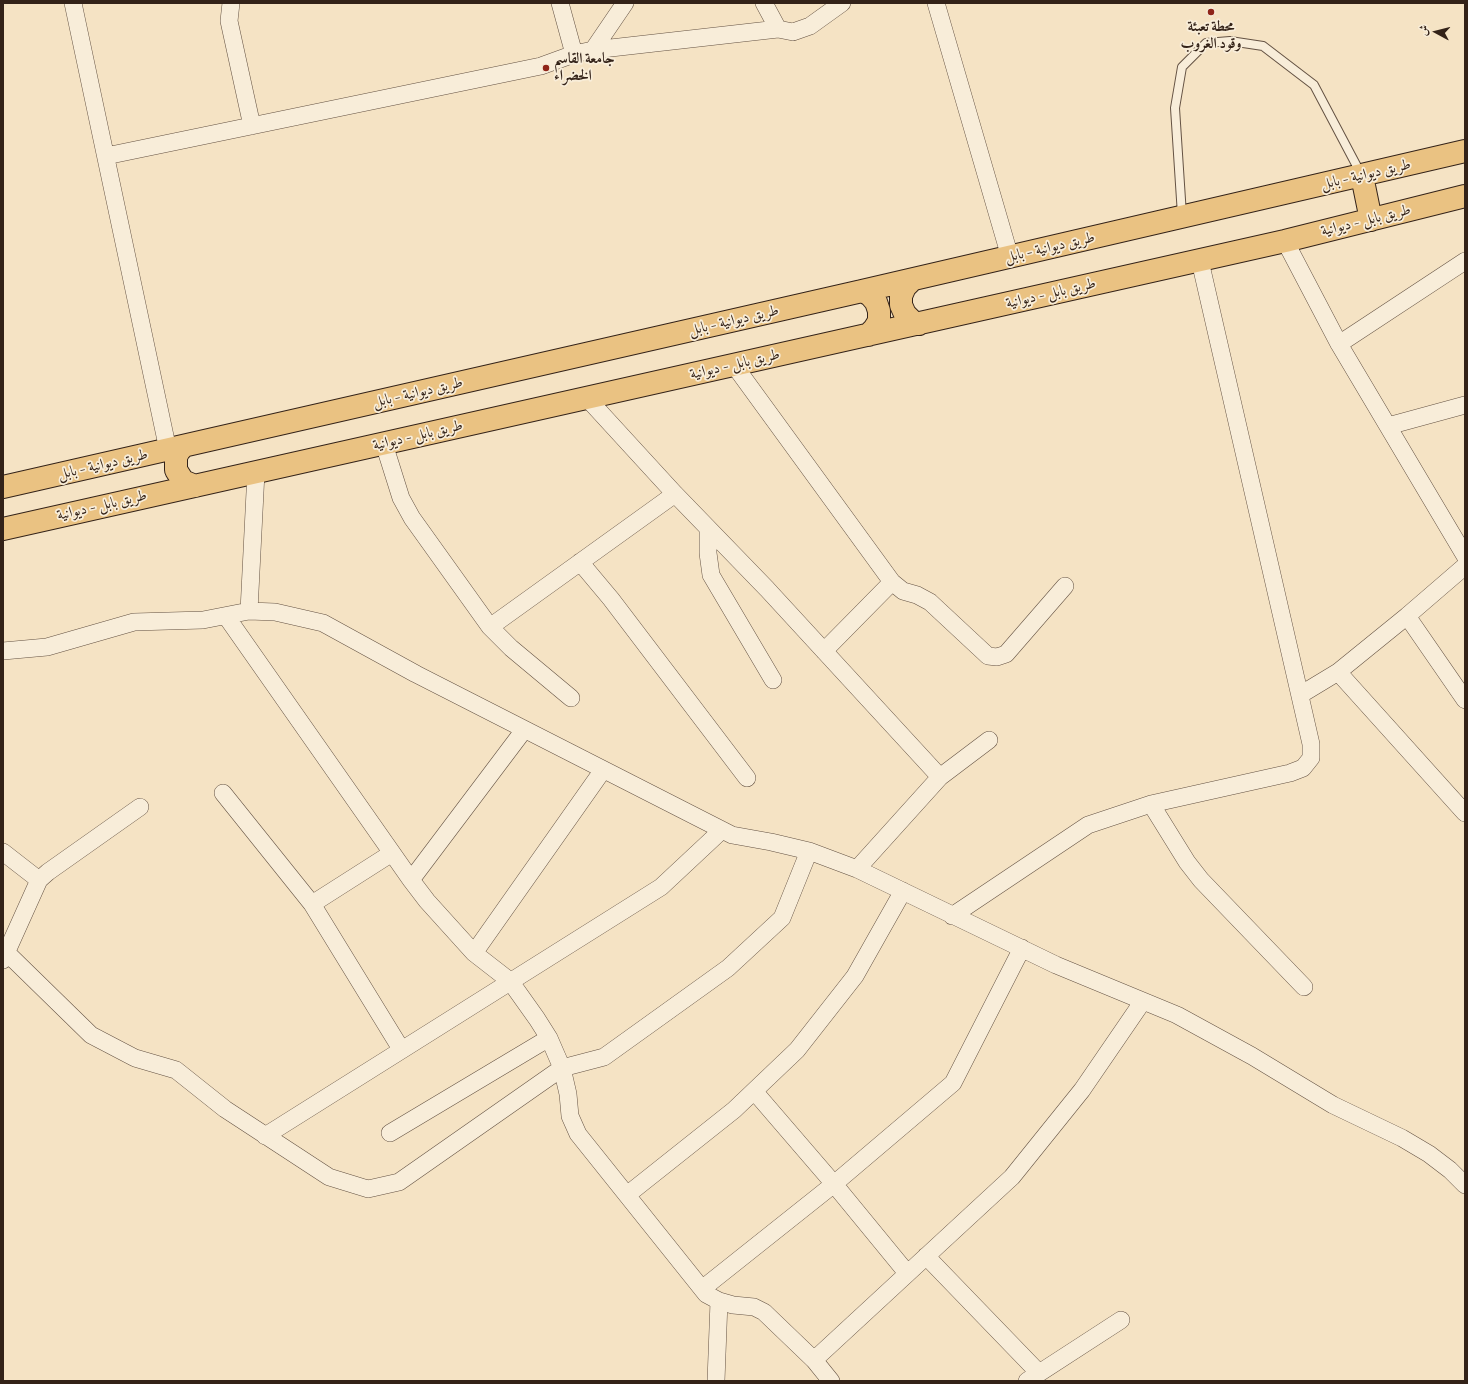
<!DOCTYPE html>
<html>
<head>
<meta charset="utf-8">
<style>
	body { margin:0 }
	#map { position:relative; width:1468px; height:1384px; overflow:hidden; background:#f5e3c4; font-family:"Libre Bodoni",Amiri,serif }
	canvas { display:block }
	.frame { position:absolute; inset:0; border:4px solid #332218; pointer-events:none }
	.north { position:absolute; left:1416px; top:12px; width:40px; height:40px; -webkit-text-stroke:3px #f8edd9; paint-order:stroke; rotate:277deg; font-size:11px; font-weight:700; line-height:16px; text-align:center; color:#332218 }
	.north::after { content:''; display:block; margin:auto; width:14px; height:18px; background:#332218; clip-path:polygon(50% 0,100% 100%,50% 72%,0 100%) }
</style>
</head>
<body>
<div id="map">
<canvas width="1468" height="1384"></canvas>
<div class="frame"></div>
<div class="north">ش</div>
</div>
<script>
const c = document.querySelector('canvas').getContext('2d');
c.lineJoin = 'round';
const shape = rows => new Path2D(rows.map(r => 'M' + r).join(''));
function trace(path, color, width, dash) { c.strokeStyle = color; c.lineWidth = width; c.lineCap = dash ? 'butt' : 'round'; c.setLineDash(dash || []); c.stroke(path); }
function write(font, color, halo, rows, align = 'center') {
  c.font = font + ' "Libre Bodoni",Amiri,serif'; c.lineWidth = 3.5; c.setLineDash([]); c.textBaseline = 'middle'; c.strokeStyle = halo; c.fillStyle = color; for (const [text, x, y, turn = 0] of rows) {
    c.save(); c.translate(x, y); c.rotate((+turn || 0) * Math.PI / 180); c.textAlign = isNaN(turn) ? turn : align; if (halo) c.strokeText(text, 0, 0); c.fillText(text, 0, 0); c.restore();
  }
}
const lane = shape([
	[1182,215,1175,108,1182,67,1206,43,1230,41,1263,46,1314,85,1361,174]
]);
const street = shape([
	[73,3,168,450],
	[231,3,229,21,252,126],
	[560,3,574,54],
	[764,3,778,29],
	[936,3,1010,257],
	[593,50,625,3],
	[106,156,541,66,574,54,593,50,778,29,793,32,810,26,842,3],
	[1285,241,1339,344,1465,556],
	[1339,344,1465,261],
	[734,365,892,582,903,591,917,595,930,602,988,656,997,657,1006,654,1065,586],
	[587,398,675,494,767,589,940,777],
	[1388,426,1465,405],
	[384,444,401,498,412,518,490,627,511,648,571,698],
	[708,528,708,553,711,575,773,680],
	[580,562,611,599,747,778],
	[249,611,256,472],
	[226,616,411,880,427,901,474,953,510,981,537,1019,549,1038,562,1068,568,1094,570,1116,578,1134,706,1294,719,1301,733,1305,754,1307,764,1312,814,1360,831,1381],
	[1407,616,1465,700],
	[490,627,675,494],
	[3,651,47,647,134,622,203,620,249,611,275,612,323,623,416,674,732,835,771,842,809,851,857,869,1056,965,1177,1015,1252,1056,1333,1105,1402,1138,1429,1154,1450,1170,1465,1185],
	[824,651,892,582],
	[1338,672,1465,813],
	[1300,695,1338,672,1407,616,1465,566],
	[223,793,312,904,401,1049],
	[1151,804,1187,862,1201,880,1304,987],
	[3,852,39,880,48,872,140,807],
	[857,869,940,777,989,740],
	[411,880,524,730],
	[312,904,392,853],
	[952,916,1088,825,1151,804,1290,773,1303,768,1311,758,1311,744,1200,261],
	[6,952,91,1035,135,1058,176,1070,225,1109,329,1177,368,1189,399,1182,562,1068,604,1057,728,968,782,918,809,851],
	[474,953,603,770],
	[3,960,39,880],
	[754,1091,834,1184,907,1273],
	[390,1133,549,1038],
	[265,1136,661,887,722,830],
	[627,1195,734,1110,797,1050,855,976,903,891],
	[926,1256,1039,1373],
	[702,1289,834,1184,953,1083,1022,948],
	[814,1360,1012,1177,1082,1090,1143,1001],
	[716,1381,719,1301],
	[1027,1381,1121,1320]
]);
const highway = shape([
	[1362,176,1371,220],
	[912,280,905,287,901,296,901,305,905,314,912,321,919,324],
	[862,291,870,295,876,302,879,311,879,321,874,329,868,335],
	[183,447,179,451,176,457,176,470,183,481,195,486],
	[3,487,862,291,1465,151],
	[3,529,1285,241,1465,196]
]);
trace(lane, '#645243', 10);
trace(street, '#645243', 18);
trace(highway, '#332218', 24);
trace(lane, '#f8edd9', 8);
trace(street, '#f8edd9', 17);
trace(highway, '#eac282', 22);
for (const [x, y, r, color] of [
	[1211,12,4,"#8f2418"],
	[546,68,4,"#8f2418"]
]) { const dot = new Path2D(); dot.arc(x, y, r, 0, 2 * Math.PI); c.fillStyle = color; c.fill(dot); trace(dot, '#f8edd9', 1.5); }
write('bold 15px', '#332218', '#f8edd9', [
	["محطة تعبئة",1211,27],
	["وقود الغروب",1211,44],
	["جامعة القاسم",554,59,"left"],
	["الخضراء",554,76,"left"]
]);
write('15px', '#332218', '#f8edd9', [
	["طريق ديوانية - بابل",1366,175,-13],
	["طريق بابل - ديوانية",1366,221,-14],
	["طريق ديوانية - بابل",1050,248,-13],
	["طريق بابل - ديوانية",1051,294,-13],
	["طريق ديوانية - بابل",734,321,-13],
	["طريق بابل - ديوانية",735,365,-13],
	["طريق ديوانية - بابل",418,393,-13],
	["طريق بابل - ديوانية",418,436,-13],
	["طريق ديوانية - بابل",103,465,-13],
	["طريق بابل - ديوانية",102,506,-13]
]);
</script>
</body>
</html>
